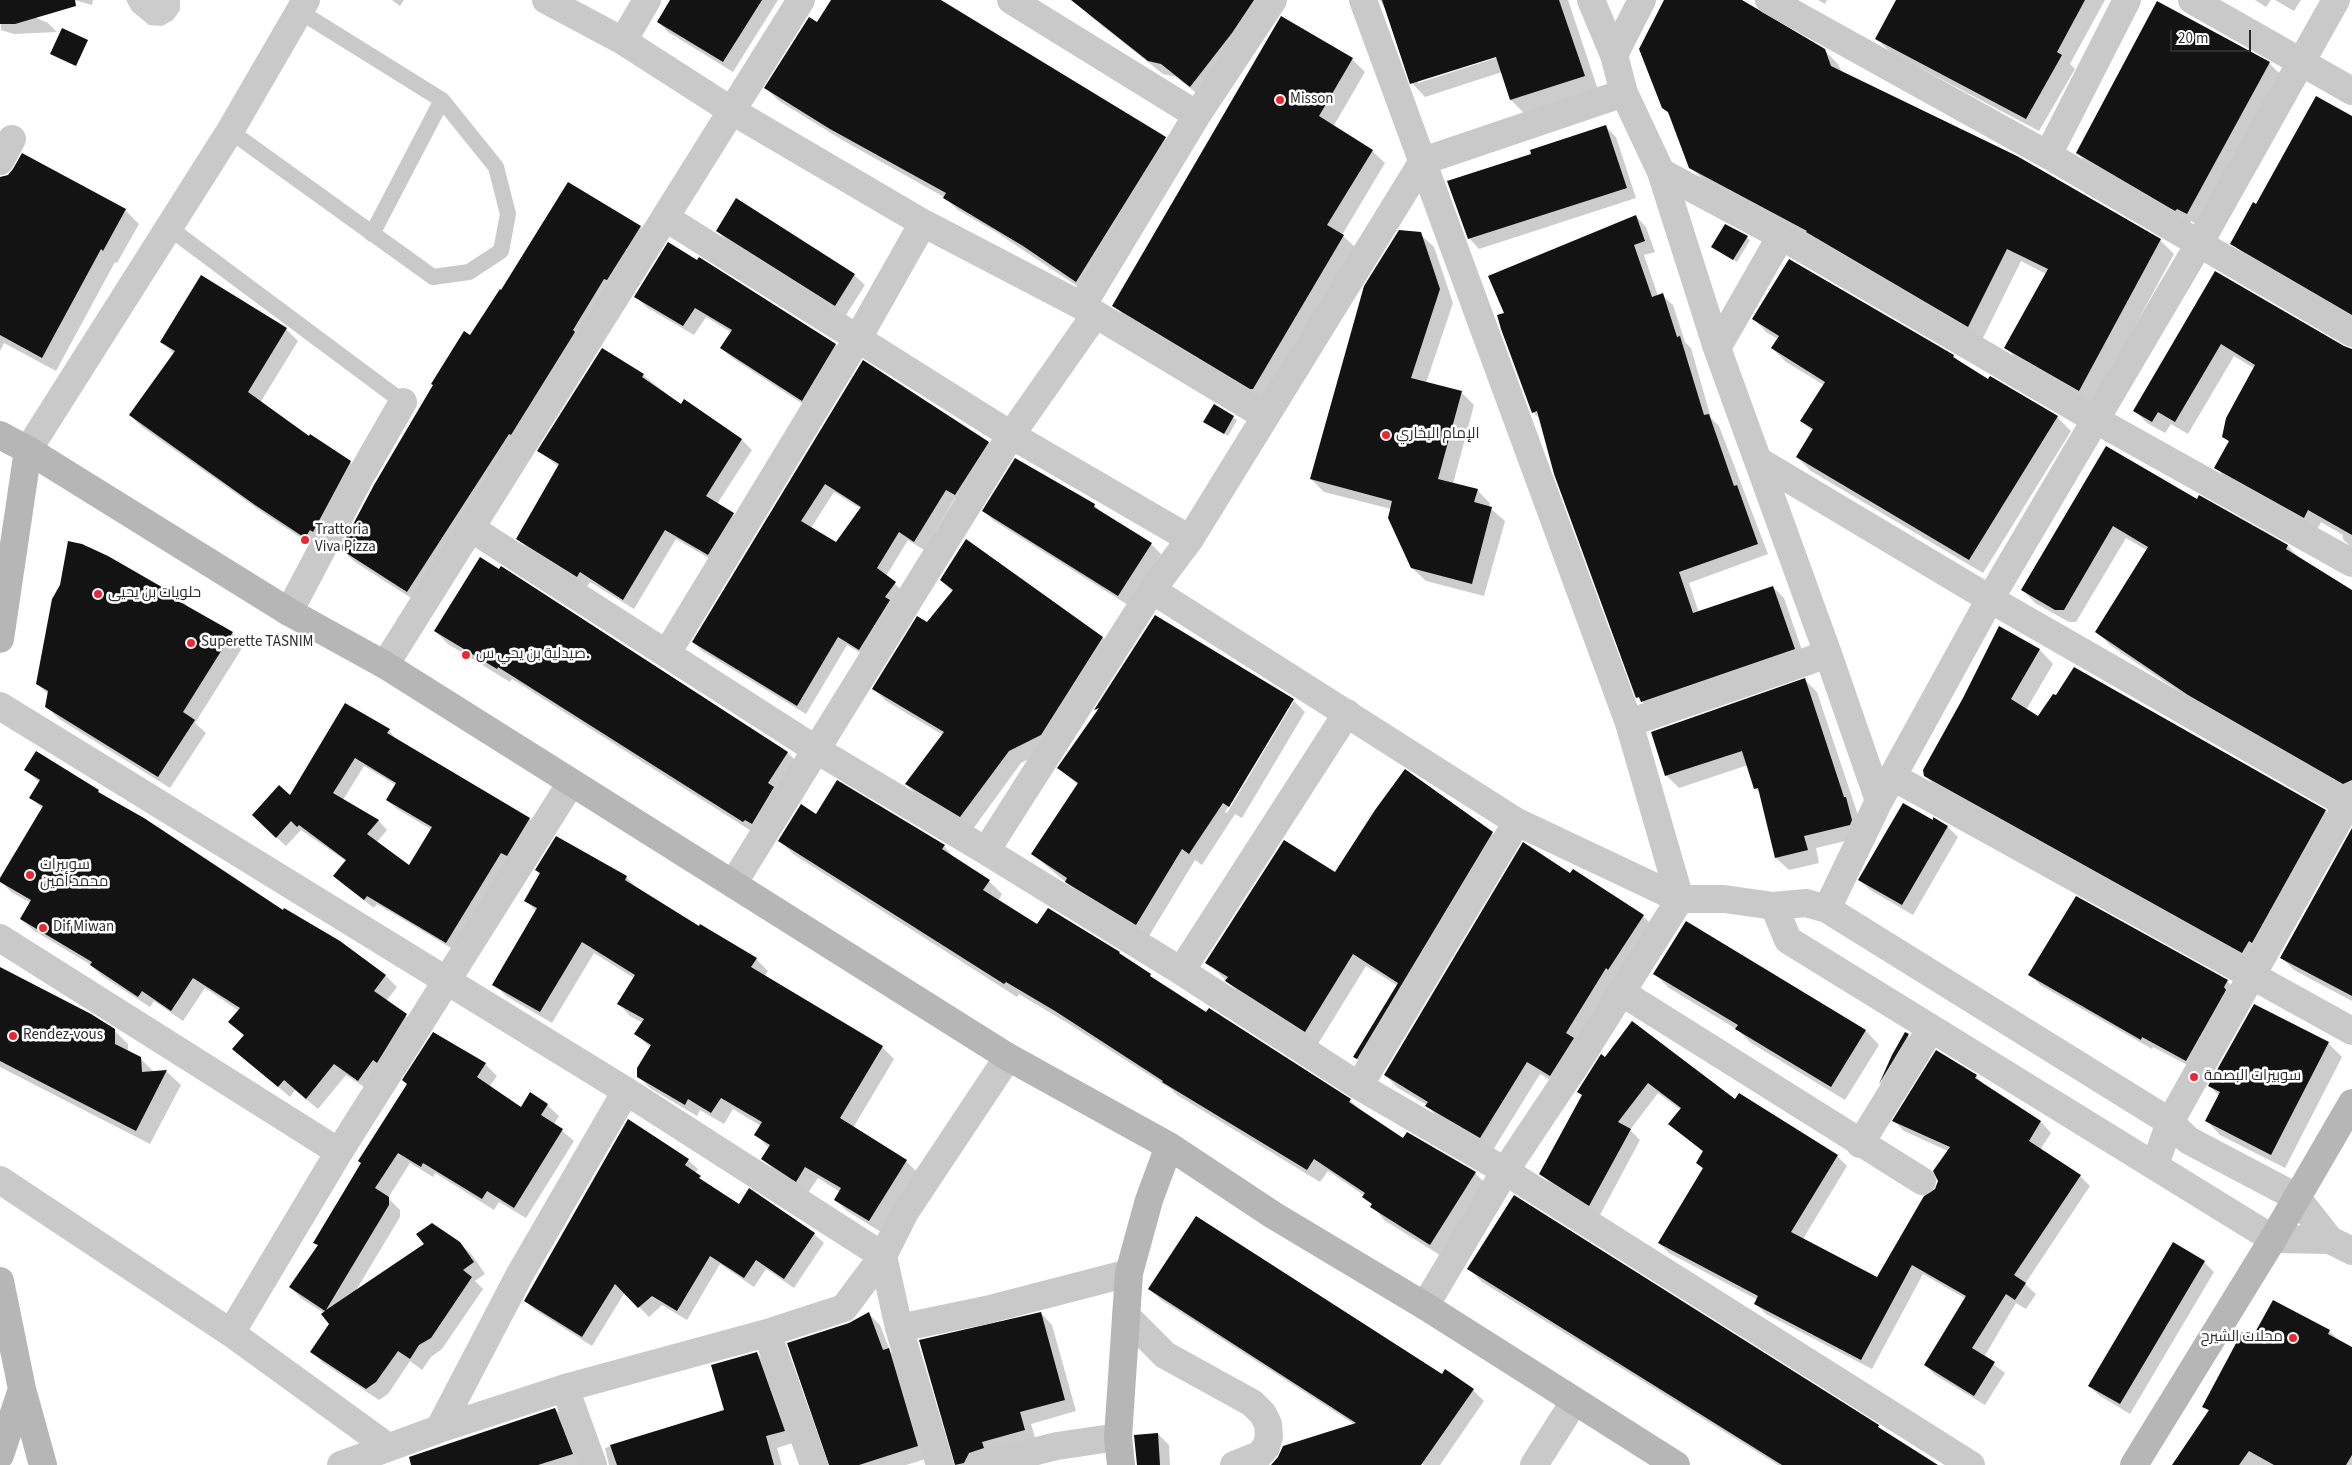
<!DOCTYPE html>
<html>
<head>
<meta charset="utf-8">
<style>
	body { margin:0 }
	#map { position:relative; width:2352px; height:1465px; overflow:hidden; background:#fff; font-family:"Source Sans 3",sans-serif }
	canvas { display:block }
	.scale { position:absolute; left:2170px; top:30px; width:81px; height:22px; box-sizing:border-box; border:2px solid #2c2c2c; border-top:0; padding-left:6px; font-size:15px; line-height:18px; white-space:nowrap; color:#2c2c2c; -webkit-text-stroke:4px #fff; paint-order:stroke }
</style>
</head>
<body>
<div id="map">
<canvas width="2352" height="1465"></canvas>
<div class="scale">20 m</div>
</div>
<script>
const c = document.querySelector('canvas').getContext('2d');
c.lineJoin = 'round';
function fillPath(path, color) { c.fillStyle = color; c.fill(path, 'evenodd'); }
const shape = rows => new Path2D(rows.map(r => 'M' + r).join(''));
function trace(path, color, width, dash) { c.strokeStyle = color; c.lineWidth = width; c.lineCap = dash ? 'butt' : 'round'; c.setLineDash(dash || []); c.stroke(path); }
function write(font, color, halo, rows, align = 'center') {
  c.font = font + ' "Source Sans 3",Cairo,sans-serif'; c.lineWidth = 5; c.setLineDash([]); c.textBaseline = 'middle'; c.strokeStyle = halo; c.fillStyle = color; for (const [text, x, y, turn = 0] of rows) {
    c.save(); c.translate(x, y); c.rotate((+turn || 0) * Math.PI / 180); c.textAlign = isNaN(turn) ? turn : align; if (halo) c.strokeText(text, 0, 0); c.fillText(text, 0, 0); c.restore();
  }
}
fillPath(shape([
	[74,0,93,0,92,5],
	[126,0,180,0,180,10,173,20,162,26,149,25,132,11],
	[392,0,404,0,400,6],
	[672,0,778,0,733,72,668,32,658,21],
	[832,0,938,0,1165,138,1178,150,1089,294,999,234,958,210,944,197,844,141,779,101,766,88,818,24],
	[1076,0,1268,0,1204,99,1176,77,1163,74,1090,16],
	[1380,0,1568,0,1598,90,1524,113,1511,100,1502,72,1425,97,1412,83,1386,10],
	[1501,54,1502,56,1418,83,1418,80],
	[1665,0,1739,0,1824,50,1838,64,1842,73,2160,240,2174,254,2093,403,2020,362,2006,348,2046,274,2021,261,1982,340,1705,181,1690,167,1671,116,1663,108],
	[1818,0,1827,0,1825,4],
	[1897,0,2105,0,2070,64,2075,69,2039,131,1890,52,1877,39],
	[2255,0,2271,0,2266,7],
	[2275,0,2301,0,2294,11],
	[0,2,48,23,57,32,14,34,1,30],
	[1352,59,1365,72,1333,127,1372,151,1385,163,1342,235,1356,248,1266,401,1126,318,1114,306],
	[2269,63,2283,77,2201,227,2191,221,2189,224,2091,167,2077,153],
	[2352,118,2352,319,2245,256,2232,243,2257,206],
	[1605,126,1616,137,1636,198,1479,249,1469,238],
	[22,155,125,210,139,224,117,263,115,262,56,371,4,343,0,351,0,178,8,176],
	[568,184,640,227,654,241,422,605,355,562,341,549,471,337,502,292],
	[1636,216,1646,227,1655,252,1644,255,1658,296,1662,295,1673,305,1685,342,1691,348,1711,418,1719,426,1768,554,1689,583,1699,613,1773,587,1784,598,1805,659,1653,712,1637,697,1541,420,1533,412,1505,314],
	[1725,225,1750,240,1737,262,1716,249],
	[717,231,854,275,865,285,846,315,727,241],
	[1420,234,1434,247,1453,303,1426,383,1461,392,1474,405,1453,484,1477,490,1490,503,1489,507,1505,521,1484,596,1426,581,1412,568,1391,509,1324,492,1311,479],
	[668,244,836,345,846,355,812,410,732,358,722,348,732,333,706,317,694,335,646,307,636,296],
	[1790,261,1954,356,1961,363,1989,380,2057,417,2071,431,1983,573,1811,471,1797,457,1813,432,1802,421,1824,385,1786,362,1772,348,1778,339,1767,333,1754,319],
	[2215,272,2344,348,2352,350,2352,548,2343,539,2343,535,2321,522,2317,530,2228,481,2216,468,2230,443,2224,437,2255,369,2234,356,2188,434,2171,424,2165,433,2147,423,2135,411],
	[202,277,286,329,298,341,260,403,309,438,350,462,362,474,318,549,269,517,142,427,130,415,174,354,162,342],
	[863,362,988,442,997,451,964,503,955,498,924,550,908,540,886,576,904,592,869,658,847,645,806,714,702,651,693,642],
	[834,492,861,509,836,544,811,528],
	[643,375,681,405,684,401,742,440,752,450,717,504,733,514,743,524,719,564,676,539,634,609,590,582,587,587,528,549,518,539,559,467,539,451],
	[1214,405,1237,420,1228,436,1205,422],
	[2106,448,2197,501,2199,497,2288,546,2300,559,2352,591,2352,793,2202,707,2110,645,2097,632,2148,551,2126,538,2076,622,2069,622,2035,603,2023,590],
	[1094,505,1103,514,1151,544,1161,554,1128,605,994,521,984,511],
	[967,541,1103,638,1115,650,1053,747,1021,763,973,829,918,796,906,784,943,735,886,701,874,689,953,592,941,580],
	[181,599,190,609,232,633,244,645,195,723,206,733,170,788,59,719,47,707,49,695,38,684],
	[1155,617,1293,700,1305,712,1242,818,1235,814,1202,865,1195,860,1149,936,1079,893,1032,854,1078,785,1059,768,1098,711,1096,710],
	[1291,701,1294,701,1227,813,1225,812],
	[2000,627,2040,650,2053,664,2026,710,2039,718,2056,697,2074,669,2325,811,2339,825,2256,965,1940,790,1925,776],
	[435,631,787,752,800,765,756,834,512,679,510,682,448,644],
	[1805,680,1817,692,1864,833,1862,837,1816,848,1819,863,1789,870,1776,858,1760,793,1755,788,1748,765,1679,788,1666,775],
	[389,730,397,741,530,819,539,828,456,951,377,904,374,908,344,885,335,876,346,861,301,830,286,846,263,825,290,797],
	[364,766,396,785,387,800,397,809,432,830,410,867,377,842,387,830,378,820,343,800],
	[26,770,98,791,283,911,340,943,386,976,397,987,386,1001,418,1026,370,1091,346,1075,318,1109,295,1090,290,1097,234,1049,245,1036,230,1022,239,1011,205,988,183,1021,154,1001,150,1007,102,976,91,965,33,930,21,919,31,903,11,892,0,880,43,809,31,798,40,783],
	[816,815,944,846,956,860,989,881,1002,894,998,901,1038,926,1119,953,1160,984,1350,1100,1361,1111,1403,1140,1475,1173,1488,1186,1443,1257,1384,1220,1365,1196,1328,1171,1320,1182,1177,1095,1171,1089,1069,1024,1019,994,1017,997,793,854,780,841],
	[1935,822,1948,827,1958,837,1913,915,1870,890,1860,880],
	[2352,831,2352,1001,2294,970,2281,957],
	[1492,833,1504,846,1367,1069,1354,1056,1398,986,1366,966,1318,1044,1239,993,1207,962],
	[536,870,626,877,638,889,699,927,756,959,768,971,764,977,882,1047,894,1059,853,1128,906,1161,918,1173,881,1232,847,1211,835,1199,840,1192,818,1178,808,1193,774,1170,762,1158,769,1148,756,1135,761,1126,733,1109,724,1124,700,1110,697,1116,650,1088,638,1076,651,1048,636,1034,643,1023,630,1016,619,1004,634,978,594,953,552,1023,506,996,494,984,537,912,525,900,540,874],
	[1643,916,1656,929,1563,1087,1540,1074,1493,1150,1439,1119,1427,1105,1398,1088,1385,1075],
	[1686,923,1866,1031,1879,1045,1845,1100,1751,1043,1738,1030,1669,988,1655,974],
	[0,968,114,1030,128,1044,128,1052,140,1058,154,1072,167,1072,181,1085,150,1144,0,1067],
	[2030,975,2227,981,2237,991,2197,1070,2153,1047,2152,1049,2040,985],
	[434,1033,485,1064,497,1076,489,1087,521,1109,547,1105,559,1116,554,1124,574,1141,526,1218,499,1202,494,1210,435,1173,433,1177,410,1163,388,1198,400,1210,400,1217,355,1292,460,1243,472,1255,485,1274,475,1281,483,1289,442,1349,431,1357,422,1370,410,1361,388,1394,379,1400,323,1363,312,1352,330,1324,324,1313,302,1299,290,1287,319,1246,315,1242,408,1085],
	[1906,1034,1917,1044,1888,1092,1880,1084],
	[2328,1043,2342,1057,2285,1168,2220,1135,2207,1121,2219,1096,2210,1086],
	[1601,1056,1736,1101,1837,1156,1847,1166,1803,1239,1878,1278,1937,1190,1948,1151,1904,1131,1894,1121,1976,1076,1986,1086,2041,1122,2051,1133,2040,1150,2080,1176,2090,1186,2025,1284,2036,1294,2026,1309,2016,1303,1984,1357,2005,1373,1985,1405,1935,1375,1925,1365,1966,1299,1923,1274,1872,1369,1766,1314,1756,1304,1758,1300,1669,1253,1659,1243,1704,1170,1697,1163,1704,1153,1670,1124,1681,1110,1658,1093,1630,1130,1640,1140,1600,1215,1551,1184,1541,1174,1583,1096,1578,1092],
	[688,1160,698,1169,695,1174,711,1187,739,1205,814,1234,824,1243,794,1288,766,1269,754,1287,720,1264,687,1320,662,1305,649,1317,625,1292,592,1346,535,1310,525,1301],
	[2204,1262,2214,1272,2130,1414,2100,1396,2089,1386],
	[1469,1269,1936,1465,1778,1465,1482,1282],
	[1150,1289,1442,1375,1445,1370,1473,1390,1484,1401,1440,1465,1424,1465,1397,1446,1403,1465,1272,1465,1354,1424,1161,1300],
	[1041,1313,1052,1325,1076,1411,1031,1424,1036,1441,980,1465,955,1465],
	[869,1314,880,1325,890,1351,900,1361,929,1458,906,1465,831,1465,849,1324],
	[2329,1331,2340,1341,2352,1348,2352,1465,2173,1465,2209,1412,2204,1406,2253,1340],
	[757,1353,768,1365,796,1442,777,1448,782,1465,609,1465,605,1448,726,1411],
	[555,1409,567,1420,583,1465,412,1465],
	[1158,1434,1169,1445,1170,1465,1138,1465]
]), '#0003');
fillPath(shape([
	[0,0,75,0,76,6,15,24,0,24],
	[670,0,762,0,723,62,657,22],
	[831,0,941,0,1166,137,1076,282,1023,246,943,198,946,193,830,129,764,88,809,17,817,22],
	[1071,0,1254,0,1232,33,1190,87,1161,64,1148,61],
	[1382,0,1559,0,1585,76,1510,100,1496,57,1410,84],
	[1664,0,1742,0,1825,49,1831,66,2017,156,2161,239,2079,391,2004,348,2048,269,2007,249,1968,327,1806,232,1807,231,1689,168,1668,112,1662,108,1639,49],
	[1896,0,2085,0,2057,52,2062,55,2026,119,1875,39],
	[2157,1,2270,62,2187,214,2177,209,2175,211,2076,153],
	[1281,16,1353,58,1319,116,1373,150,1327,225,1344,235,1253,389,1250,389,1112,306],
	[62,28,88,40,76,66,50,54],
	[2316,96,2352,116,2352,315,2230,244,2253,202,2256,204],
	[1606,125,1627,188,1468,239,1447,181,1531,154,1530,150],
	[22,153,126,209,103,251,101,249,42,358,0,335,0,177,8,175,13,169],
	[568,182,641,226,607,280,604,279,573,330,575,332,511,435,509,434,407,592,340,549,374,485,433,385,431,384,464,331,470,335,500,289,501,290],
	[736,198,855,274,835,306,716,231],
	[1636,215,1645,241,1634,245,1652,297,1663,293,1677,337,1680,336,1704,415,1709,414,1734,486,1737,485,1758,544,1679,572,1693,613,1773,586,1795,649,1641,702,1639,697,1636,698,1554,474,1537,411,1532,413,1501,329,1497,315,1504,313,1488,276],
	[1725,224,1748,236,1733,260,1711,247],
	[1399,230,1421,232,1440,289,1411,378,1462,391,1438,479,1478,489,1474,502,1492,507,1472,584,1411,568,1388,518,1392,501,1310,479,1364,286],
	[668,242,697,260,699,257,836,344,802,401,720,348,732,330,695,308,683,326,634,297],
	[1789,259,1954,355,1953,357,1988,379,1990,376,2058,416,1969,560,1796,457,1813,429,1800,421,1825,382,1771,348,1779,336,1752,319],
	[2215,271,2344,346,2352,349,2352,535,2308,510,2304,518,2214,468,2229,441,2222,437,2226,418,2255,365,2221,344,2175,422,2158,412,2152,422,2133,411],
	[201,275,287,328,248,392,309,436,310,434,351,461,313,532,310,530,305,538,255,505,129,415,175,351,160,342],
	[602,348,644,374,642,377,681,404,684,399,742,439,706,496,734,513,708,555,665,530,623,600,580,572,577,577,516,539,559,464,537,451],
	[863,360,989,442,955,495,946,490,914,542,899,532,877,568,896,582,885,597,890,600,859,650,838,637,797,706,692,642],
	[825,484,861,507,836,542,801,521],
	[1214,404,1234,416,1224,434,1203,422],
	[2106,446,2197,499,2199,495,2288,545,2286,549,2352,590,2352,780,2343,784,2188,695,2095,632,2148,547,2113,526,2064,610,2055,610,2021,590],
	[1015,458,1095,504,1094,507,1152,543,1118,596,982,511],
	[966,539,1103,637,1041,735,1009,751,960,817,905,784,944,732,872,689,917,616,927,622,953,590,940,580],
	[68,541,82,544,108,556,181,598,180,602,233,632,183,712,195,720,158,777,45,707,48,691,36,684,52,599,60,585],
	[480,557,499,569,501,566,788,752,768,783,774,787,752,824,745,820,743,822,498,667,497,669,434,631],
	[1155,615,1294,699,1229,807,1223,803,1189,854,1182,849,1136,925,1065,882,1067,878,1031,854,1078,783,1057,768,1099,708,1094,710],
	[1999,626,2040,649,2011,699,2038,716,2053,694,2056,695,2074,667,2326,810,2252,943,2249,941,2242,953,1924,776,1923,770,1963,698],
	[1805,678,1844,797,1846,797,1852,820,1850,825,1804,836,1808,850,1775,858,1758,788,1754,789,1742,751,1665,776,1651,732],
	[345,703,390,729,387,733,530,818,507,856,501,853,446,943,367,896,364,900,333,876,346,860,299,825,297,827,291,821,276,838,252,815,279,785,290,795],
	[355,758,396,783,386,800,432,827,409,865,367,834,379,820,333,793],
	[36,751,99,790,98,792,144,818,283,910,284,908,340,941,386,975,374,991,407,1014,377,1063,373,1060,358,1081,334,1064,306,1099,284,1080,278,1087,232,1049,244,1035,228,1022,240,1008,193,978,171,1011,142,991,138,997,90,965,92,962,20,919,31,900,0,882,0,878,43,806,29,798,40,780,24,770],
	[1405,769,1493,832,1357,1059,1353,1057,1398,983,1353,954,1305,1032,1225,981,1228,977,1205,963,1284,840,1335,872,1375,810],
	[837,780,945,845,942,849,990,880,983,890,1037,924,1048,908,1120,952,1119,953,1151,974,1150,976,1206,1012,1209,1008,1351,1099,1349,1102,1403,1138,1407,1132,1476,1172,1430,1245,1370,1207,1372,1204,1362,1197,1365,1193,1314,1159,1307,1170,1162,1082,1163,1081,1055,1011,1006,982,1004,984,778,841,801,804,816,814],
	[1903,803,1933,820,1933,817,1948,826,1902,905,1858,880],
	[2352,828,2352,996,2280,958],
	[556,836,627,876,625,880,699,926,700,924,757,958,751,967,883,1046,840,1118,907,1160,869,1221,834,1200,841,1188,805,1167,796,1182,761,1159,770,1145,754,1135,762,1122,721,1098,711,1113,688,1099,685,1105,637,1077,637,1068,651,1045,634,1034,644,1019,617,1004,635,975,582,942,540,1012,492,985,537,908,524,901,540,873,535,870],
	[1523,842,1570,873,1573,869,1644,915,1608,970,1606,968,1566,1033,1574,1038,1550,1076,1527,1062,1480,1138,1425,1106,1428,1102,1384,1075],
	[2076,896,2228,980,2224,987,2226,990,2186,1061,2142,1037,2141,1040,2028,975],
	[1686,921,1866,1030,1831,1087,1735,1029,1738,1025,1653,974],
	[0,967,91,1014,115,1029,115,1044,141,1057,142,1072,167,1070,136,1131,0,1061],
	[2254,1004,2329,1042,2271,1155,2205,1121,2220,1092,2208,1086],
	[1632,1021,1735,1099,1739,1093,1838,1155,1791,1232,1877,1277,1924,1196,1935,1189,1938,1181,1933,1171,1950,1147,1892,1121,1936,1050,1977,1075,1975,1078,2041,1121,2029,1141,2081,1175,2014,1275,2026,1283,2015,1300,2006,1294,1972,1348,1995,1362,1974,1396,1924,1365,1966,1296,1912,1265,1861,1360,1754,1304,1758,1296,1658,1243,1703,1168,1696,1163,1703,1151,1668,1124,1681,1108,1648,1083,1618,1122,1631,1129,1589,1206,1539,1174,1582,1095,1577,1092,1601,1054,1605,1057],
	[433,1032,486,1063,477,1077,521,1107,530,1092,548,1104,541,1115,563,1129,514,1208,487,1191,482,1199,423,1163,421,1167,398,1153,375,1188,389,1197,389,1205,326,1310,424,1244,416,1234,432,1223,460,1242,474,1262,463,1270,472,1277,431,1338,419,1345,410,1359,398,1351,376,1382,366,1389,310,1352,329,1324,321,1314,325,1311,289,1287,318,1245,313,1243,361,1163,358,1161,407,1084,402,1080],
	[1905,1032,1909,1034,1879,1084,1892,1055],
	[628,1119,689,1159,685,1165,701,1176,699,1178,739,1204,749,1188,815,1233,784,1279,756,1260,744,1278,710,1256,677,1311,652,1296,638,1308,615,1284,582,1337,524,1301],
	[1514,1195,1879,1425,1878,1427,1938,1465,1782,1465,1467,1269],
	[1196,1216,1442,1374,1445,1369,1474,1389,1421,1465,1271,1465,1278,1457,1283,1446,1356,1423,1148,1289],
	[2173,1242,2205,1261,2120,1404,2088,1386],
	[2273,1300,2330,1330,2328,1334,2352,1347,2352,1455,2346,1465,2274,1465,2249,1451,2239,1465,2172,1465,2209,1410,2202,1407,2242,1332,2252,1338],
	[869,1312,883,1350,889,1348,918,1446,859,1465,829,1465,787,1343,849,1323],
	[1041,1312,1065,1400,1020,1412,1025,1430,982,1442,984,1448,969,1453,964,1463,955,1465,919,1340],
	[757,1352,785,1431,766,1436,774,1465,617,1465,610,1445,724,1410,711,1365],
	[555,1408,573,1454,538,1465,411,1465,409,1457],
	[1158,1433,1160,1465,1137,1465,1134,1435]
]), '#131313');
trace(shape([
	[230,131,433,277,469,272,501,251,508,214,496,167,442,100,299,11],
	[168,227,403,402],
	[372,234,442,100]
]), '#c9c9c9', 16);
trace(shape([
	[546,0,623,41,732,111,923,223,1082,306,1265,416],
	[1011,0,1197,115],
	[1363,0,1629,723,1680,899,1577,1063,1505,1171,1425,1306],
	[1591,0,1614,55,1624,93,1661,172,1717,348,1828,654,1879,801],
	[1769,0,2048,155,2352,333],
	[2192,0,2352,91],
	[623,41,647,0],
	[1614,55,1642,0],
	[2048,155,2127,0],
	[0,161,12,139],
	[1661,172,1781,236,2096,420,2352,563],
	[666,218,1011,435,1190,539],
	[1082,306,1197,115,1273,0],
	[1717,348,1781,236],
	[28,450,230,131,306,0],
	[1759,461,1990,599,2347,804],
	[469,527,815,749,986,851,1181,971,1359,1086,1505,1171,1971,1465],
	[1152,590,1517,822,1680,899,1724,899,1774,906,1806,903,1827,909,2170,1122,2188,1140,2296,1197,2330,1240,2352,1251],
	[289,612,360,477,403,402],
	[667,653,858,338,923,223],
	[385,665,801,0],
	[0,706,626,1091,883,1256,899,1328,986,1310,1129,1273],
	[1629,723,1828,654],
	[1893,777,2352,1031],
	[986,851,1152,590,1190,539,1423,161,1624,93],
	[733,884,1011,435,1095,315],
	[1774,906,1788,940,2273,1239,2330,1240],
	[1827,909,1879,801,1990,599,2199,244,2336,0],
	[0,938,339,1152],
	[1181,971,1347,713],
	[1621,992,1922,1181],
	[1359,1086,1517,822],
	[1860,1144,1931,1029],
	[2155,1165,2170,1122,2352,796],
	[0,1180,231,1333,388,1447],
	[1126,1316,1165,1355,1252,1403,1263,1414,1268,1424,1269,1437,1266,1447,1259,1455,1234,1465],
	[899,1328,940,1465],
	[231,1333,339,1152,571,783],
	[767,1333,814,1465],
	[565,1388,593,1465],
	[439,1429,520,1274,626,1091],
	[341,1465,439,1429,565,1388,767,1333,844,1308,883,1256,905,1212,1008,1057],
	[979,1465,1057,1446,1118,1437],
	[1534,1465,1574,1402]
]), '#c9c9c9', 28);
trace(shape([
	[0,435,28,450,289,612,385,665,1008,1057,1169,1146,1273,1215,1425,1306,1676,1465],
	[0,639,28,450],
	[0,1281,22,1389,43,1465],
	[0,1455,22,1389],
	[1121,1465,1118,1437,1129,1273,1149,1200,1169,1146],
	[2134,1465,2273,1239,2352,1103]
]), '#b6b6b6', 28);
for (const [x, y, r, color] of [
	[1280,100,5,"#eb2733"],
	[1386,435,5,"#eb2733"],
	[305,540,5,"#eb2733"],
	[98,594,5,"#eb2733"],
	[191,643,5,"#eb2733"],
	[466,655,5,"#eb2733"],
	[30,875,5,"#eb2733"],
	[43,928,5,"#eb2733"],
	[13,1036,5,"#eb2733"],
	[2194,1077,5,"#eb2733"],
	[2293,1338,5,"#eb2733"]
]) { const dot = new Path2D(); dot.arc(x, y, r, 0, 2 * Math.PI); c.fillStyle = color; c.fill(dot); trace(dot, '#fff', 2); }
write('15px', '#2c2c2c', '#fff', [
	["Misson",1290,100],
	["الإمام البخاري",1396,435],
	["Trattoria",315,531],
	["Viva Pizza",315,548],
	["حلويات بن يحيى",108,594],
	["Superette TASNIM",201,643],
	["صيدلية بن يحي س.",476,655],
	["سوبيرات",40,866],
	["محمد أمين",40,883],
	["Dif Miwan",53,928],
	["Rendez-vous",23,1036],
	["سوبيرات البصمة",2204,1077],
	["محلات الشيرح",2283,1338,"right"]
], 'left');
</script>
</body>
</html>
